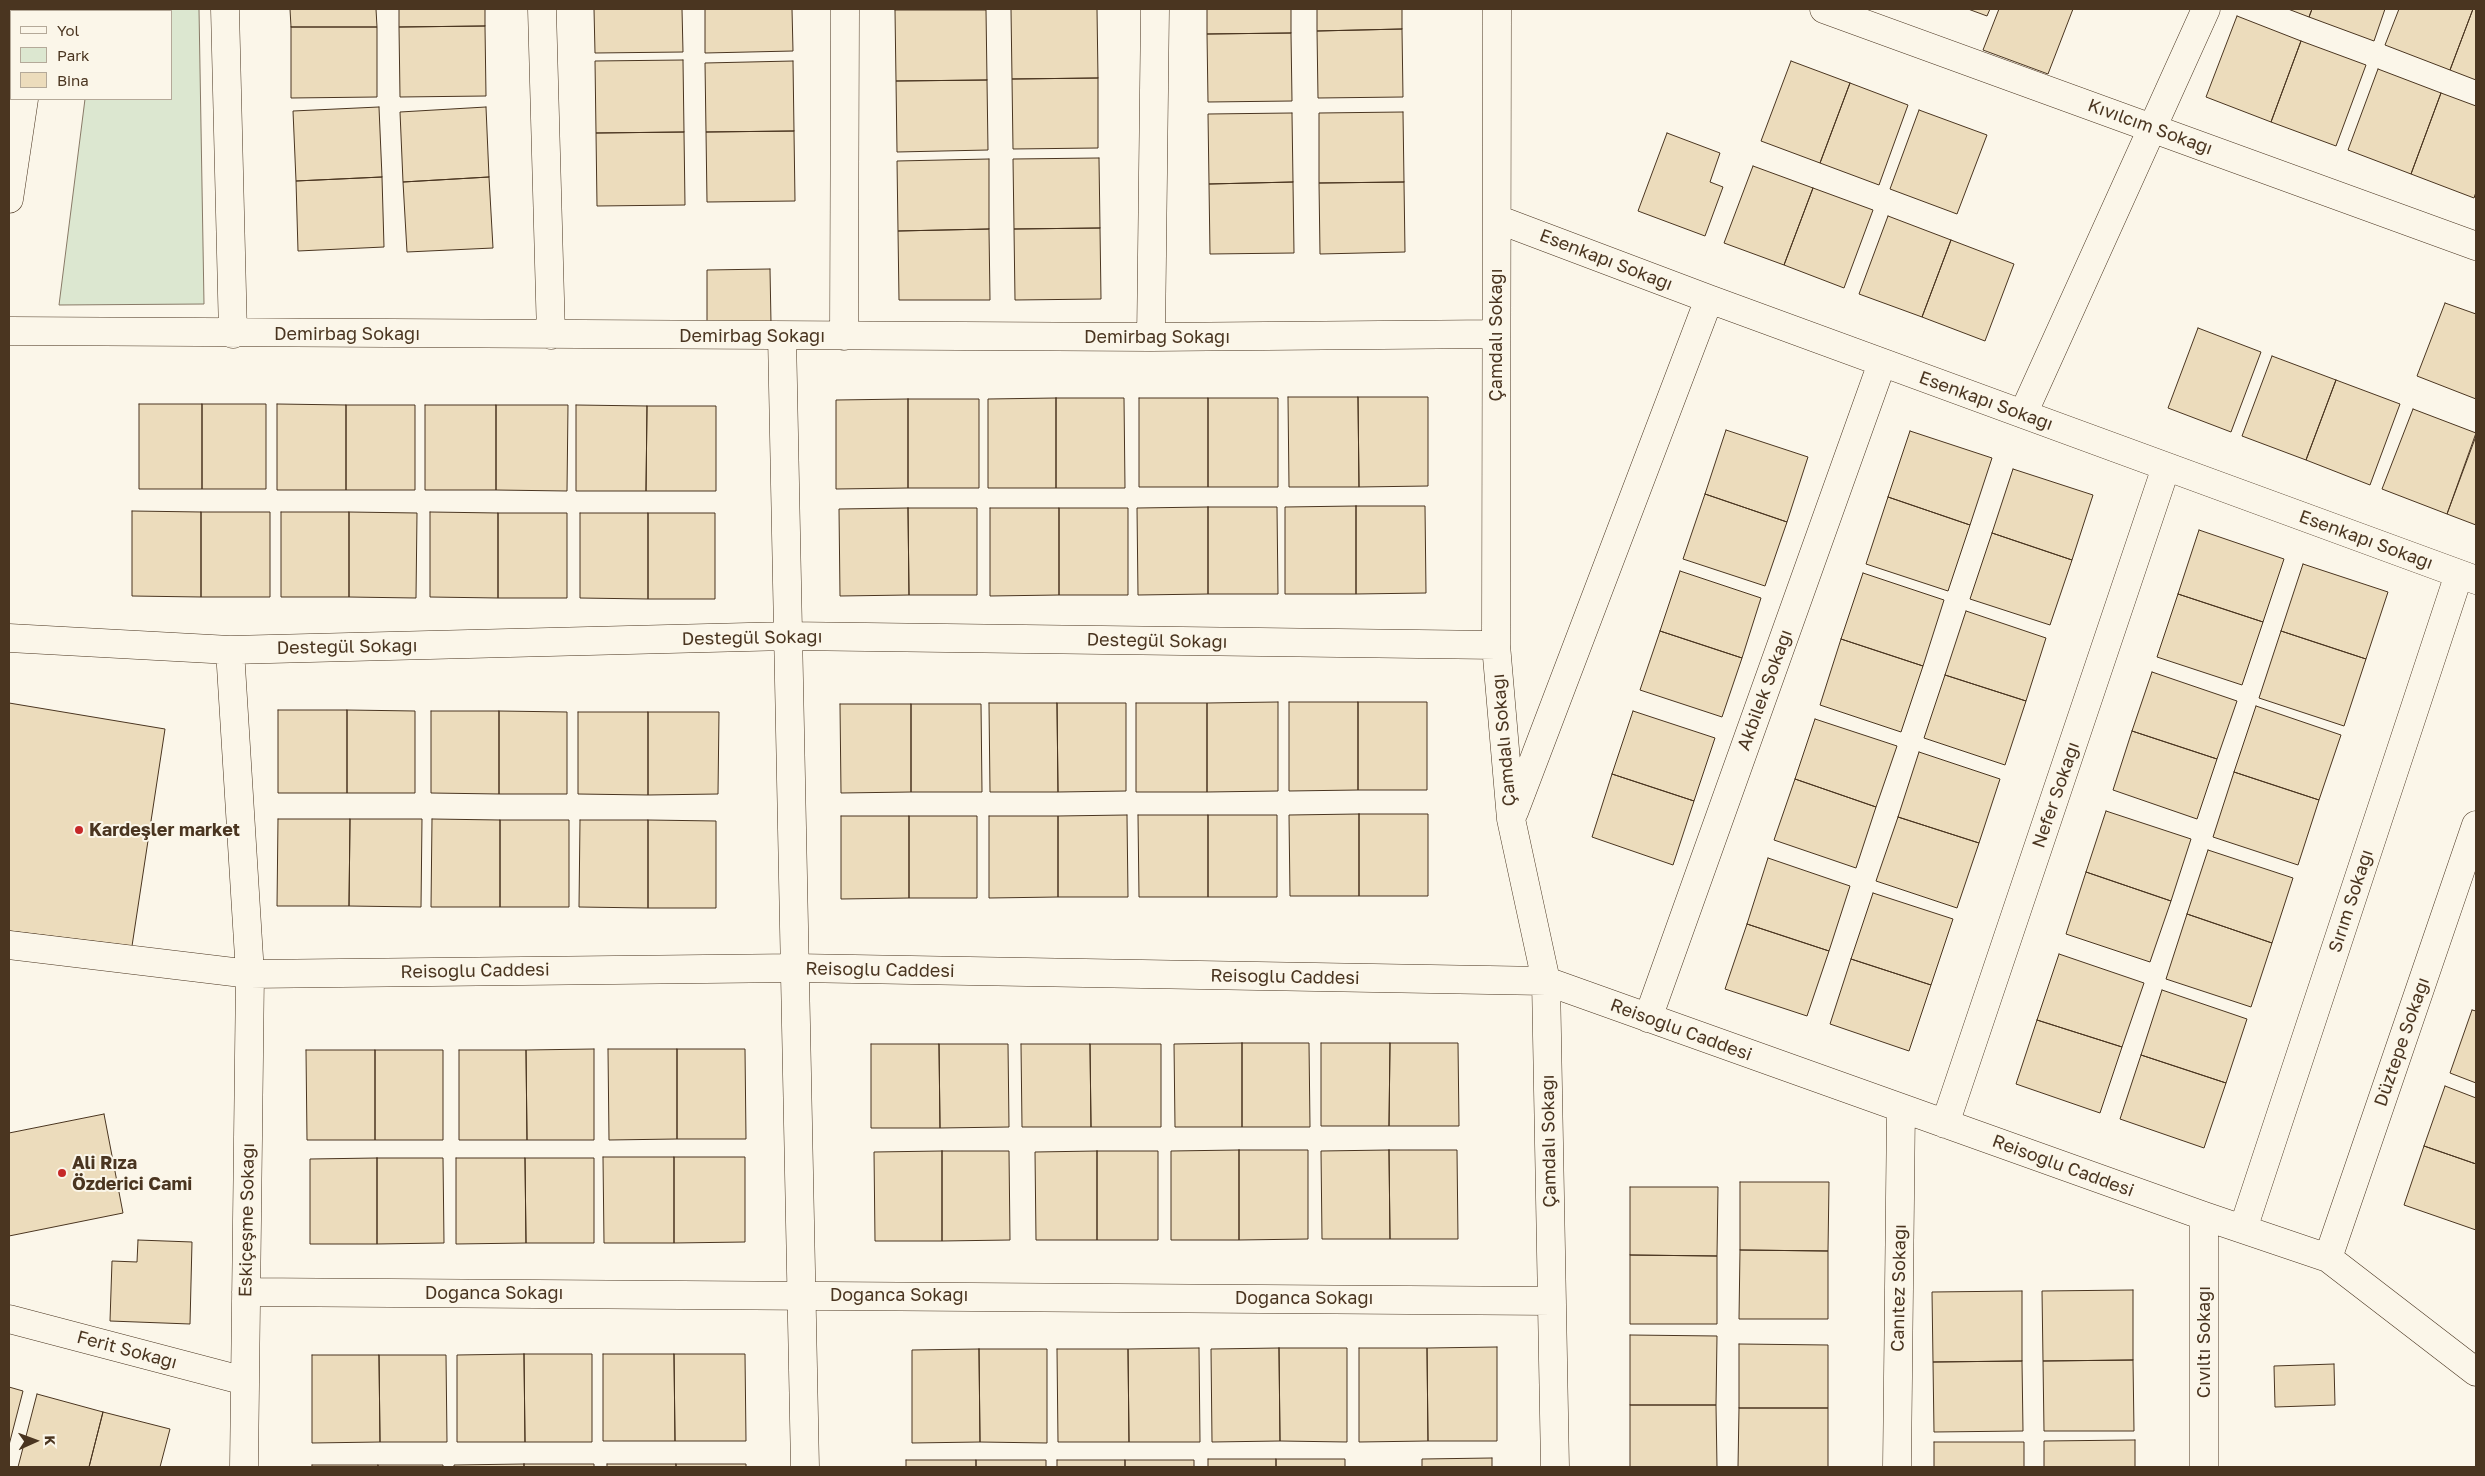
<!DOCTYPE html>
<html>
<head>
<meta charset="utf-8">
<style>
	body { margin:0 }
	#map { position:relative; width:2485px; height:1476px; overflow:hidden; background:#fbf6e9; font-family:"Golos Text",sans-serif }
	canvas { display:block }
	.frame { position:absolute; inset:0; border:10px solid #4a3520; pointer-events:none }
	.legend { position:absolute; left:10px; top:10px; width:162px; height:90px; box-sizing:border-box; background:#fbf6e9; border:1px solid #b4a999; margin:0; padding:6px 9px; list-style:none; font-size:15px; color:#4a3520 }
	.legend li { display:flex; align-items:center; gap:10px; height:25px }
	.legend b { width:25px; border:1px solid #b4a999 }
	.north { position:absolute; left:10px; top:1416px; width:50px; height:50px; -webkit-text-stroke:4px #fbf6e9; paint-order:stroke; rotate:88deg; font-size:14px; font-weight:700; line-height:20px; text-align:center; color:#4a3520 }
	.north::after { content:''; display:block; margin:auto; width:18px; height:22px; background:#4a3520; clip-path:polygon(50% 0,100% 100%,50% 72%,0 100%) }
</style>
</head>
<body>
<div id="map">
<canvas width="2485" height="1476"></canvas>
<div class="frame"></div>
<ul class="legend">
<li><b style="height:6px;background:#fbf6e9"></b>Yol</li>
<li><b style="height:14px;background:#dce7d0"></b>Park</li>
<li><b style="height:14px;background:#ecdcbc"></b>Bina</li>
</ul>
<div class="north">K</div>
</div>
<script>
const c = document.querySelector('canvas').getContext('2d');
c.lineJoin = 'round';
function fillPath(path, color) { c.fillStyle = color; c.fill(path, 'evenodd'); }
const shape = rows => new Path2D(rows.map(r => 'M' + r).join(''));
function trace(path, color, width, dash) { c.strokeStyle = color; c.lineWidth = width; c.lineCap = dash ? 'butt' : 'round'; c.setLineDash(dash || []); c.stroke(path); }
function write(font, color, halo, rows, align = 'center') {
  c.font = font + ' "Golos Text",sans-serif'; c.lineWidth = 4; c.setLineDash([]); c.textBaseline = 'middle'; c.strokeStyle = halo; c.fillStyle = color; for (const [text, x, y, turn = 0] of rows) {
    c.save(); c.translate(x, y); c.rotate((+turn || 0) * Math.PI / 180); c.textAlign = isNaN(turn) ? turn : align; if (halo) c.strokeText(text, 0, 0); c.fillText(text, 0, 0); c.restore();
  }
}
const green = shape([
	[96,9,199,9,204,304,59,305,85,99,171,99,171,11,96,11,96,9]
]);
fillPath(green, '#dce7d0');
trace(green, '#887966', 1);
const building = shape([
	[290,9,376,9,377,27,291,27,290,9],
	[399,9,485,9,485,26,399,27,399,9],
	[594,9,682,9,683,52,595,53,594,9],
	[705,9,792,9,793,51,705,53,705,9],
	[1011,9,1097,9,1098,78,1012,79,1011,9],
	[1207,9,1291,9,1291,33,1207,34,1207,9],
	[1317,9,1402,9,1402,29,1317,31,1317,9],
	[1968,9,1990,9,1987,16,1968,9],
	[1999,9,2073,9,2048,74,1983,50,1999,9],
	[2288,9,2312,9,2309,17,2288,9],
	[2312,9,2385,9,2374,41,2309,17,2312,9],
	[2399,9,2473,9,2450,70,2385,45,2399,9],
	[2473,9,2476,9,2476,80,2450,70,2473,9],
	[895,10,986,10,987,80,896,81,895,10],
	[2237,16,2301,41,2271,122,2206,97,2237,16],
	[485,26,486,96,400,97,399,27,485,26],
	[291,27,377,27,377,97,291,98,291,27],
	[1402,29,1403,97,1318,98,1317,31,1402,29],
	[1291,33,1292,101,1208,102,1207,34,1291,33],
	[2301,41,2366,65,2336,146,2271,122,2301,41],
	[683,60,684,132,596,133,595,61,683,60],
	[793,61,794,131,706,132,705,63,793,61],
	[1791,61,1850,83,1820,163,1761,141,1791,61],
	[2378,69,2441,93,2411,174,2348,150,2378,69],
	[1098,78,1098,148,1013,149,1012,79,1098,78],
	[987,80,988,150,897,152,896,81,987,80],
	[1850,83,1908,105,1879,185,1820,163,1850,83],
	[2441,93,2476,106,2476,192,2474,198,2411,174,2441,93],
	[379,107,382,177,296,181,293,111,379,107],
	[486,107,489,177,403,182,400,112,486,107],
	[1919,110,1987,135,1957,214,1890,189,1919,110],
	[1403,112,1404,182,1319,183,1319,113,1403,112],
	[1292,113,1293,182,1209,184,1208,114,1292,113],
	[794,131,795,201,707,202,706,132,794,131],
	[684,132,685,205,597,206,596,133,684,132],
	[1667,133,1720,153,1710,182,1723,187,1705,236,1638,211,1667,133],
	[1099,158,1100,228,1014,229,1013,159,1099,158],
	[989,159,989,229,898,231,897,161,989,159],
	[1753,166,1813,188,1784,265,1724,243,1753,166],
	[382,177,384,247,298,251,296,181,382,177],
	[489,177,493,248,407,252,403,182,489,177],
	[1293,182,1294,253,1210,254,1209,184,1293,182],
	[1404,182,1405,252,1320,254,1319,183,1404,182],
	[1813,188,1873,210,1844,288,1784,265,1813,188],
	[1888,216,1951,240,1922,317,1859,294,1888,216],
	[1100,228,1101,299,1015,300,1014,229,1100,228],
	[989,229,990,300,899,300,898,231,989,229],
	[1951,240,2014,264,1985,341,1922,317,1951,240],
	[770,269,771,323,707,324,707,270,770,269],
	[2445,303,2476,314,2476,399,2417,376,2445,303],
	[2198,328,2261,352,2231,432,2168,408,2198,328],
	[2272,356,2336,380,2306,460,2242,436,2272,356],
	[2336,380,2400,404,2370,485,2306,460,2336,380],
	[1288,397,1358,397,1359,487,1289,487,1288,397],
	[1358,397,1428,397,1428,486,1359,487,1358,397],
	[1056,398,1124,398,1125,488,1056,488,1056,398],
	[1056,398,1056,488,988,488,988,399,1056,398],
	[1139,398,1208,398,1208,487,1139,487,1139,398],
	[1208,398,1278,398,1278,487,1208,487,1208,398],
	[908,399,979,399,979,488,908,488,908,399],
	[908,399,908,488,836,489,836,400,908,399],
	[139,404,202,404,202,489,139,489,139,404],
	[202,404,266,404,266,489,202,489,202,404],
	[277,404,346,405,346,490,277,490,277,404],
	[346,405,415,405,415,490,346,490,346,405],
	[425,405,496,405,496,490,425,490,425,405],
	[496,405,568,405,567,491,496,490,496,405],
	[576,405,647,406,646,491,576,491,576,405],
	[647,406,716,406,716,491,646,491,647,406],
	[2413,409,2476,433,2447,514,2382,489,2413,409],
	[1726,430,1808,457,1787,522,1705,494,1726,430],
	[1910,431,1992,458,1970,525,1888,497,1910,431],
	[2476,436,2476,525,2447,514,2476,436],
	[2013,469,2093,495,2072,560,1992,533,2013,469],
	[1705,494,1787,522,1765,586,1683,559,1705,494],
	[1888,497,1970,525,1948,591,1866,564,1888,497],
	[1356,506,1356,594,1285,594,1285,507,1356,506],
	[1356,506,1425,506,1426,593,1356,594,1356,506],
	[1208,507,1208,594,1138,595,1137,508,1208,507],
	[1208,507,1277,507,1278,594,1208,594,1208,507],
	[908,508,909,595,840,596,839,509,908,508],
	[908,508,977,508,977,595,909,595,908,508],
	[990,508,1059,508,1059,595,990,596,990,508],
	[1059,508,1128,508,1128,595,1059,595,1059,508],
	[132,511,201,512,201,597,132,596,132,511],
	[201,512,270,512,270,597,201,597,201,512],
	[281,512,349,512,349,597,281,597,281,512],
	[349,512,417,513,416,598,349,597,349,512],
	[430,512,498,513,498,598,430,597,430,512],
	[498,513,567,513,567,598,498,598,498,513],
	[580,513,648,513,648,599,580,598,580,513],
	[648,513,715,513,715,599,648,599,648,513],
	[2199,530,2284,559,2263,622,2178,594,2199,530],
	[1992,533,2072,560,2050,625,1970,599,1992,533],
	[2303,564,2388,592,2366,659,2281,631,2303,564],
	[1680,571,1761,598,1742,658,1660,631,1680,571],
	[1863,573,1944,600,1923,666,1841,639,1863,573],
	[2178,594,2263,622,2242,685,2157,657,2178,594],
	[1966,611,2046,638,2026,701,1945,675,1966,611],
	[1660,631,1742,658,1722,717,1640,690,1660,631],
	[2281,631,2366,659,2344,726,2259,698,2281,631],
	[1841,639,1923,666,1901,732,1820,705,1841,639],
	[2152,672,2237,701,2217,759,2132,731,2152,672],
	[1945,675,2026,701,2005,765,1924,738,1945,675],
	[1278,702,1278,791,1207,792,1207,703,1278,702],
	[1289,702,1358,702,1358,790,1289,791,1289,702],
	[1358,702,1427,702,1427,790,1358,790,1358,702],
	[9,703,165,729,132,946,9,931,9,703],
	[989,703,1057,703,1058,792,990,792,989,703],
	[1057,703,1126,703,1126,791,1058,792,1057,703],
	[1136,703,1207,703,1207,792,1136,792,1136,703],
	[840,704,911,704,911,792,841,793,840,704],
	[911,704,981,704,982,792,911,792,911,704],
	[2256,706,2341,735,2319,800,2234,772,2256,706],
	[278,710,347,710,347,793,278,793,278,710],
	[347,710,415,711,415,793,347,793,347,710],
	[431,711,499,711,499,794,431,793,431,711],
	[499,711,567,712,567,794,499,794,499,711],
	[1633,711,1715,738,1694,801,1612,774,1633,711],
	[578,712,648,712,648,795,578,794,578,712],
	[648,712,719,712,718,794,648,795,648,712],
	[1815,719,1897,746,1876,807,1795,779,1815,719],
	[2132,731,2217,759,2197,819,2113,790,2132,731],
	[1919,752,2000,779,1979,843,1898,817,1919,752],
	[2234,772,2319,800,2298,865,2213,837,2234,772],
	[1612,774,1694,801,1673,865,1592,837,1612,774],
	[1795,779,1876,807,1856,868,1774,840,1795,779],
	[2106,811,2191,839,2171,901,2086,872,2106,811],
	[1359,814,1359,896,1290,896,1289,815,1359,814],
	[1359,814,1428,814,1428,896,1359,896,1359,814],
	[1127,815,1128,897,1058,897,1058,816,1127,815],
	[1138,815,1208,815,1208,897,1139,897,1138,815],
	[1208,815,1277,815,1277,897,1208,897,1208,815],
	[841,816,909,816,909,898,841,899,841,816],
	[909,816,977,816,977,898,909,898,909,816],
	[989,816,1058,816,1058,897,989,898,989,816],
	[1898,817,1979,843,1957,908,1876,881,1898,817],
	[278,819,350,819,349,906,277,906,278,819],
	[350,819,422,819,421,907,349,906,350,819],
	[432,819,500,820,500,907,431,907,432,819],
	[500,820,569,820,569,907,500,907,500,820],
	[580,820,648,820,648,908,579,907,580,820],
	[648,820,716,821,716,908,648,908,648,820],
	[2208,850,2293,878,2272,943,2187,914,2208,850],
	[1768,858,1850,886,1829,951,1747,924,1768,858],
	[2086,872,2171,901,2150,962,2066,934,2086,872],
	[1873,893,1953,919,1931,985,1851,959,1873,893],
	[2187,914,2272,943,2251,1007,2166,979,2187,914],
	[1747,924,1829,951,1807,1016,1725,989,1747,924],
	[2059,954,2144,983,2122,1047,2037,1020,2059,954],
	[1851,959,1931,985,1909,1051,1830,1024,1851,959],
	[2162,990,2247,1019,2226,1083,2141,1055,2162,990],
	[2472,1010,2476,1011,2476,1083,2450,1073,2472,1010],
	[2037,1020,2122,1047,2100,1113,2016,1084,2037,1020],
	[1242,1043,1242,1127,1175,1127,1174,1044,1242,1043],
	[1242,1043,1309,1043,1310,1127,1242,1127,1242,1043],
	[1321,1043,1390,1043,1389,1126,1321,1126,1321,1043],
	[1390,1043,1458,1043,1459,1126,1389,1126,1390,1043],
	[871,1044,939,1044,940,1128,871,1128,871,1044],
	[939,1044,1008,1044,1009,1127,940,1128,939,1044],
	[1021,1044,1090,1044,1091,1127,1022,1127,1021,1044],
	[1090,1044,1161,1044,1161,1127,1091,1127,1090,1044],
	[594,1049,594,1140,527,1140,526,1050,594,1049],
	[608,1049,677,1049,677,1139,609,1140,608,1049],
	[677,1049,745,1049,746,1139,677,1139,677,1049],
	[306,1050,375,1050,375,1140,307,1140,306,1050],
	[375,1050,443,1050,443,1140,375,1140,375,1050],
	[459,1050,526,1050,527,1140,459,1140,459,1050],
	[2141,1055,2226,1083,2204,1148,2120,1119,2141,1055],
	[2445,1086,2476,1098,2476,1164,2424,1146,2445,1086],
	[104,1114,123,1213,9,1236,9,1133,104,1114],
	[2424,1146,2476,1164,2476,1230,2404,1205,2424,1146],
	[1239,1150,1308,1150,1308,1239,1239,1240,1239,1150],
	[1239,1150,1239,1240,1171,1240,1171,1151,1239,1150],
	[1389,1150,1390,1239,1322,1239,1321,1151,1389,1150],
	[1389,1150,1457,1150,1458,1239,1390,1239,1389,1150],
	[942,1151,1009,1151,1010,1240,942,1241,942,1151],
	[942,1151,942,1241,875,1241,874,1152,942,1151],
	[1097,1151,1158,1151,1158,1240,1097,1240,1097,1151],
	[1097,1151,1097,1240,1036,1240,1035,1152,1097,1151],
	[603,1157,674,1157,674,1243,604,1243,603,1157],
	[674,1157,745,1157,745,1242,674,1243,674,1157],
	[377,1158,377,1244,310,1244,310,1159,377,1158],
	[377,1158,443,1158,444,1243,377,1244,377,1158],
	[456,1158,525,1158,526,1243,456,1244,456,1158],
	[525,1158,594,1158,594,1243,526,1243,525,1158],
	[1740,1182,1829,1182,1828,1251,1740,1250,1740,1182],
	[1630,1187,1718,1187,1717,1256,1630,1255,1630,1187],
	[138,1240,192,1242,190,1324,110,1321,112,1261,137,1262,138,1240],
	[1740,1250,1828,1251,1828,1319,1739,1319,1740,1250],
	[1630,1255,1717,1256,1717,1324,1630,1324,1630,1255],
	[2133,1290,2133,1360,2043,1361,2042,1291,2133,1290],
	[2022,1291,2022,1361,1933,1362,1932,1292,2022,1291],
	[1630,1335,1717,1336,1716,1405,1630,1405,1630,1335],
	[1739,1344,1828,1345,1828,1408,1739,1408,1739,1344],
	[1497,1347,1497,1441,1428,1441,1427,1348,1497,1347],
	[1199,1348,1200,1442,1129,1442,1128,1349,1199,1348],
	[1279,1348,1280,1441,1212,1442,1211,1349,1279,1348],
	[1279,1348,1347,1348,1347,1442,1280,1441,1279,1348],
	[1359,1348,1427,1348,1428,1441,1359,1442,1359,1348],
	[979,1349,980,1442,912,1443,912,1350,979,1349],
	[979,1349,1047,1349,1047,1443,980,1442,979,1349],
	[1057,1349,1128,1349,1129,1442,1058,1442,1057,1349],
	[524,1354,592,1354,592,1442,525,1442,524,1354],
	[524,1354,525,1442,457,1442,457,1355,524,1354],
	[603,1354,674,1354,675,1441,603,1441,603,1354],
	[674,1354,745,1354,746,1441,675,1441,674,1354],
	[312,1355,379,1355,380,1442,312,1443,312,1355],
	[379,1355,446,1355,447,1442,380,1442,379,1355],
	[2133,1360,2134,1431,2044,1431,2043,1361,2133,1360],
	[2022,1361,2023,1431,1934,1432,1933,1362,2022,1361],
	[2334,1364,2335,1405,2275,1407,2274,1366,2334,1364],
	[9,1387,23,1391,9,1445,9,1387],
	[37,1394,103,1412,89,1467,18,1467,37,1394],
	[1630,1405,1716,1405,1717,1467,1630,1467,1630,1405],
	[1739,1408,1828,1408,1828,1467,1738,1467,1739,1408],
	[103,1412,170,1429,160,1467,89,1467,103,1412],
	[2135,1440,2135,1467,2044,1467,2044,1441,2135,1440],
	[1934,1442,2024,1442,2024,1467,1934,1467,1934,1442],
	[1492,1458,1492,1467,1422,1467,1422,1459,1492,1458],
	[1208,1459,1276,1459,1276,1467,1208,1467,1208,1459],
	[1276,1459,1345,1459,1345,1467,1276,1467,1276,1459],
	[906,1460,976,1460,976,1467,906,1467,906,1460],
	[976,1460,1046,1460,1046,1467,976,1467,976,1460],
	[1057,1460,1125,1460,1125,1467,1057,1467,1057,1460],
	[1125,1460,1194,1460,1194,1467,1125,1467,1125,1460],
	[524,1464,524,1467,454,1467,454,1465,524,1464],
	[524,1464,594,1464,594,1467,524,1467,524,1464],
	[607,1464,676,1464,676,1467,607,1467,607,1464],
	[676,1464,746,1464,746,1467,676,1467,676,1464],
	[312,1465,378,1465,378,1467,312,1467,312,1465],
	[378,1465,443,1465,443,1467,378,1467,378,1465]
]);
fillPath(building, '#ecdcbc');
trace(building, '#4a3520', 1);
const street = shape([
	[225,9,233,334],
	[542,9,551,335],
	[1497,9,1496,645,1511,819,1546,981,1555,1467],
	[1824,9,2476,246],
	[38,11,38,9],
	[9,199,24,99],
	[1497,219,1709,299,2476,580],
	[9,331,1151,337,1496,334],
	[782,336,805,1467],
	[844,336,845,9],
	[1151,337,1155,9],
	[2023,414,2206,9],
	[9,638,230,650,788,636,1496,645],
	[230,650,250,974,244,1467],
	[1514,812,1709,299],
	[9,945,250,974,796,968,1546,981,2204,1216,2328,1258,2476,1372],
	[1648,1018,1882,363],
	[1945,1124,2166,467],
	[2204,1216,2204,1467],
	[2243,1229,2459,574],
	[2328,1258,2476,825],
	[246,1292,1552,1301],
	[9,1319,245,1381],
	[1897,1467,1901,1108]
]);
trace(street, '#4a3520', 29);
trace(street, '#fbf6e9', 28);
for (const [x, y, r, color] of [
	[79,830,5,"#c62828"],
	[62,1173,5,"#c62828"]
]) { const dot = new Path2D(); dot.arc(x, y, r, 0, 2 * Math.PI); c.fillStyle = color; c.fill(dot); trace(dot, '#fbf6e9', 2); }
write('18px', '#4a3520', '#fbf6e9', [
	["Kıvılcım Sokağı",2150,127,20],
	["Esenkapı Sokağı",1606,260,21],
	["Demirbağ Sokağı",347,334],
	["Çamdalı Sokağı",1496,335,-90],
	["Demirbağ Sokağı",752,336],
	["Demirbağ Sokağı",1157,337],
	["Esenkapı Sokağı",1986,401,20],
	["Esenkapı Sokağı",2366,540,20],
	["Destegül Sokağı",752,638,-1],
	["Destegül Sokağı",1157,641,1],
	["Destegül Sokağı",347,647,-1],
	["Akbilek Sokağı",1765,690,-70],
	["Çamdalı Sokağı",1504,740,-95],
	["Nefer Sokağı",2056,795,-71],
	["Sırım Sokağı",2351,901,-72],
	["Reisoğlu Caddesi",880,970,1],
	["Reisoğlu Caddesi",475,971,-1],
	["Reisoğlu Caddesi",1285,977,1],
	["Reisoğlu Caddesi",1681,1030,20],
	["Düztepe Sokağı",2402,1042,-71],
	["Çamdalı Sokağı",1549,1141,-91],
	["Reisoğlu Caddesi",2063,1166,20],
	["Eskiçeşme Sokağı",247,1220,-89],
	["Canıtez Sokağı",1899,1288,-89],
	["Doğanca Sokağı",494,1293],
	["Doğanca Sokağı",899,1295],
	["Doğanca Sokağı",1304,1298],
	["Cıvıltı Sokağı",2204,1342,-90],
	["Ferit Sokağı",127,1350,15]
]);
write('bold 18px', '#4a3520', '#fbf6e9', [
	["Kardeşler market",89,830],
	["Ali Rıza",72,1163],
	["Özderici Cami",72,1184]
], 'left');
</script>
</body>
</html>
